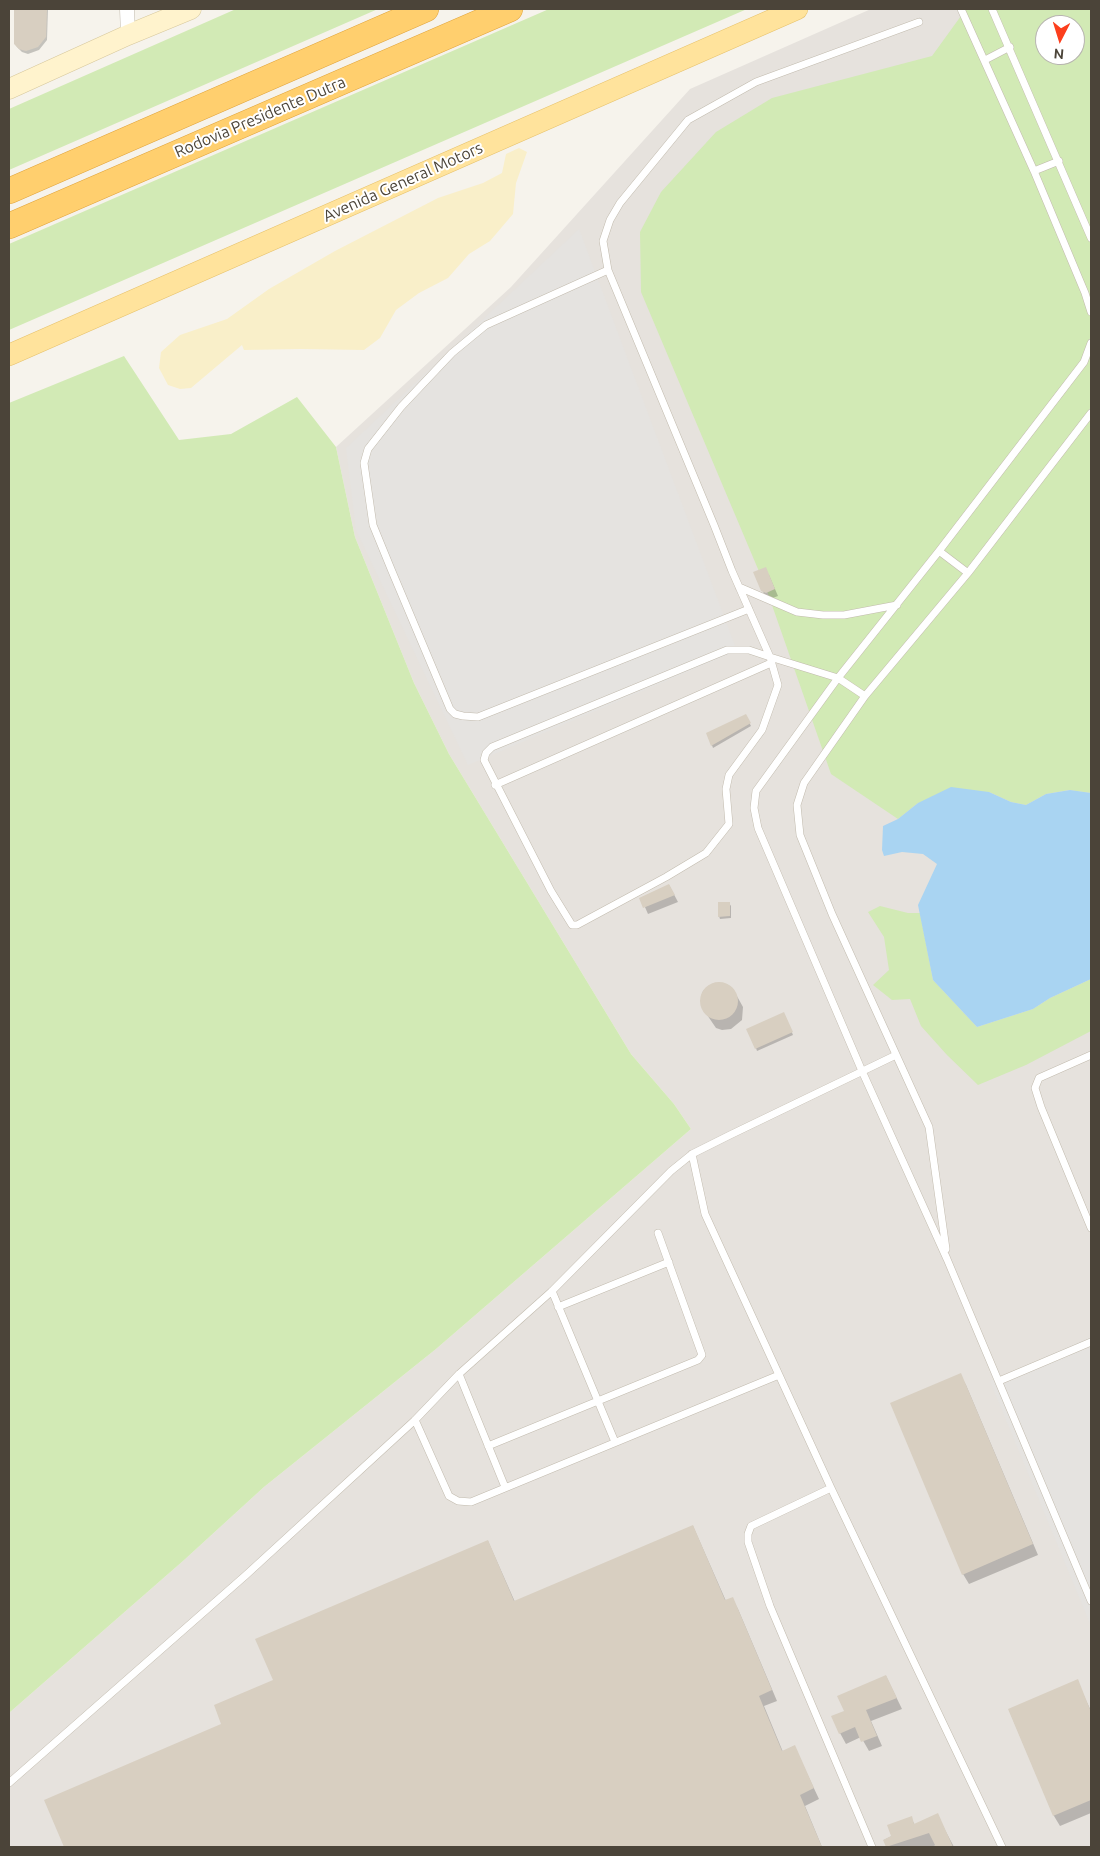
<!DOCTYPE html>
<html>
<head>
<meta charset="utf-8">
<style>
	body { margin:0 }
	#map { position:relative; width:1100px; height:1856px; overflow:hidden; background:#f6f3ec; font-family:Ubuntu,sans-serif }
	canvas { display:block }
	.frame { position:absolute; inset:0; border:10px solid #4b4439; pointer-events:none }
	.north { position:absolute; left:1035px; top:15px; width:50px; height:50px; box-sizing:border-box; background:#fff; border:1px solid #b7b4b0; border-radius:50%; rotate:185deg; font-size:14px; font-weight:700; line-height:20px; text-align:center; color:#4b4439 }
	.north::after { content:''; display:block; margin:auto; width:18px; height:22px; background:#fc3f1d; clip-path:polygon(50% 0,100% 100%,50% 72%,0 100%) }
</style>
</head>
<body>
<div id="map">
<canvas width="1100" height="1856"></canvas>
<div class="frame"></div>
<div class="north">N</div>
</div>
<script>
const c = document.querySelector('canvas').getContext('2d');
c.lineJoin = 'round';
function fillPath(path, color) { c.fillStyle = color; c.fill(path, 'evenodd'); }
const shape = rows => new Path2D(rows.map(r => 'M' + r).join(''));
function trace(path, color, width, dash) { c.strokeStyle = color; c.lineWidth = width; c.lineCap = dash ? 'butt' : 'round'; c.setLineDash(dash || []); c.stroke(path); }
function write(font, color, halo, rows, align = 'center') {
  c.font = font + ' Ubuntu,sans-serif'; c.lineWidth = 4; c.setLineDash([]); c.textBaseline = 'middle'; c.strokeStyle = halo; c.fillStyle = color; for (const [text, x, y, turn = 0] of rows) {
    c.save(); c.translate(x, y); c.rotate((+turn || 0) * Math.PI / 180); c.textAlign = isNaN(turn) ? turn : align; if (halo) c.strokeText(text, 0, 0); c.fillText(text, 0, 0); c.restore();
  }
}
fillPath(shape([
	[871,9,1091,9,1091,1847,9,1847,9,1713,183,1561,264,1487,436,1349,691,1129,674,1104,631,1054,449,754,414,683,355,537,336,447,511,287,690,89],
	[1045,25,1075,25,1075,55,1045,55]
]), '#e6e2dd');
fillPath(shape([
	[236,9,378,9,9,170,9,109],
	[549,9,747,9,9,330,9,244],
	[966,9,1091,9,1091,793,1069,790,1046,794,1026,805,1011,802,989,792,918,803,898,819,831,774,766,588,641,292,640,232,661,192,716,132,772,98,932,56],
	[1045,25,1075,25,1075,55,1045,55],
	[124,356,179,440,231,434,297,397,336,447,355,537,414,683,449,754,631,1054,674,1104,691,1129,436,1349,264,1487,183,1561,9,1713,9,403],
	[880,906,908,913,920,913,933,980,977,1027,1033,1009,1050,998,1091,979,1091,1031,1026,1065,978,1085,947,1055,921,1026,910,999,892,1000,873,985,889,970,884,937,868,912]
]), '#d2eab5');
fillPath(shape([
	[519,148,527,152,516,183,513,214,490,241,469,254,448,278,419,293,396,310,380,338,364,350,301,349,244,350,242,345,191,388,180,389,168,385,159,368,161,352,180,335,227,319,269,289,335,251,438,198,483,183,502,173,506,154]
]), '#f9efc9');
fillPath(shape([
	[579,229,737,651,468,765,356,530,346,448],
	[1091,1337,1091,1626,990,1381]
]), '#e5e3e0');
fillPath(shape([
	[951,787,989,792,1011,802,1026,805,1046,794,1070,790,1091,793,1091,979,1050,998,1033,1009,977,1027,933,980,918,905,937,864,923,854,902,852,884,856,882,850,883,826,898,819,918,803]
]), '#a9d4f2');
fillPath(shape([
	[15,9,48,9,47,40,39,50,28,54,22,52,17,47,15,44],
	[769,575,778,596,770,599,766,597,762,590],
	[746,716,751,726,713,748,708,734],
	[669,885,678,902,648,914,641,898],
	[729,903,731,906,731,918,720,919,719,916],
	[714,983,723,983,728,985,733,989,743,1007,742,1020,731,1029,722,1030,716,1028,701,1006,701,997,703,991],
	[785,1016,793,1035,757,1051,756,1048],
	[960,1375,966,1385,1038,1555,969,1584,963,1574],
	[693,1526,726,1601,732,1598,738,1609,777,1701,764,1706,783,1752,794,1746,819,1799,805,1806,822,1847,66,1847,46,1800,223,1725,274,1681,488,1541,515,1602],
	[886,1676,902,1709,871,1721,882,1746,869,1751,861,1737,846,1744,840,1733,846,1712],
	[1077,1681,1091,1711,1091,1813,1060,1826,1054,1816,1009,1710],
	[937,1815,954,1847,938,1847,937,1845,930,1847,887,1847,884,1840,892,1836,911,1818,915,1825]
]), '#0003');
fillPath(shape([
	[14,9,47,9,46,37,38,47,26,51,19,49,14,44],
	[766,567,775,589,766,593,761,591,753,572],
	[746,714,751,723,711,746,706,733],
	[669,884,675,895,643,908,639,898],
	[718,902,730,902,730,916,718,917],
	'700 1001a19 19 0 1 1 38 0a19 19 0 1 1-38 0Z',
	[784,1012,793,1032,755,1049,746,1029],
	[961,1373,1033,1544,962,1575,890,1403],
	[693,1525,725,1600,733,1597,772,1690,759,1696,782,1751,795,1745,814,1788,800,1795,822,1847,64,1847,44,1800,221,1724,214,1705,273,1680,255,1639,488,1540,514,1601],
	[886,1675,897,1698,866,1710,877,1736,861,1742,855,1727,839,1734,831,1716,844,1711,837,1696],
	[1078,1679,1091,1712,1091,1800,1053,1816,1008,1709],
	[938,1813,953,1847,936,1847,929,1833,886,1847,883,1840,891,1836,887,1825,912,1816,914,1824]
]), '#d8cfc1');
const lane = shape([
	[961,9,1034,171,1085,293,1091,312],
	[992,9,1091,238],
	[985,60,1010,47],
	[1034,171,1059,161],
	[608,270,486,325,452,353,401,407,368,449,364,463,373,525,391,569,450,709,455,714,463,716,478,717,749,609],
	[1091,343,1084,362,939,551,838,678,756,791,754,808,758,828,862,1071,947,1259,1091,1601],
	[939,551,968,573],
	[739,587,797,612,823,615,844,615,897,605],
	[865,696,838,678,770,657,749,650,727,650,492,747,486,753,484,760,551,891,572,925,577,925,666,877,706,853,729,824,726,789,729,775,762,730,778,685,770,657,732,571,714,525,608,270,603,241,610,220,620,203,688,120,756,82,919,22],
	[495,785,771,663],
	[1091,1055,1039,1078,1035,1088,1041,1107,1091,1228],
	[692,1154,705,1214,831,1488,1002,1847],
	[946,1249,929,1127,832,914,800,835,797,805,804,783,865,696,968,573,1091,413],
	[552,1291,615,1442],
	[558,1307,669,1262],
	[459,1374,505,1487],
	[999,1381,1091,1342],
	[415,1420,449,1496,458,1501,471,1502,779,1375],
	[488,1446,698,1360,702,1355,658,1233],
	[831,1488,751,1526,748,1534,748,1542,770,1606,872,1847],
	[9,1783,246,1575,415,1420,459,1374,552,1291,671,1171,692,1154,730,1135,896,1055]
]);
const street = shape([
	[127,9,128,35]
]);
const secondary = shape([
	[9,89,128,35,191,9]
]);
const primary = shape([
	[9,355,797,9]
]);
const highway = shape([
	[9,191,426,9],
	[9,226,510,9]
]);
trace(lane, '#c2bbae', 8);
trace(street, '#c2bbae', 15);
trace(secondary, '#d6c79b', 21);
trace(primary, '#e6c16a', 22);
trace(highway, '#e0a43c', 26);
trace(lane, '#fff', 7);
trace(street, '#fff', 14);
trace(secondary, '#fff3cd', 20);
trace(primary, '#ffe39c', 21);
trace(highway, '#ffcf6e', 25);
write('16px', '#4b4439', '#fff', [
	["Rodovia Presidente Dutra",260,117,-23],
	["Avenida General Motors",403,182,-24]
]);
</script>
</body>
</html>
